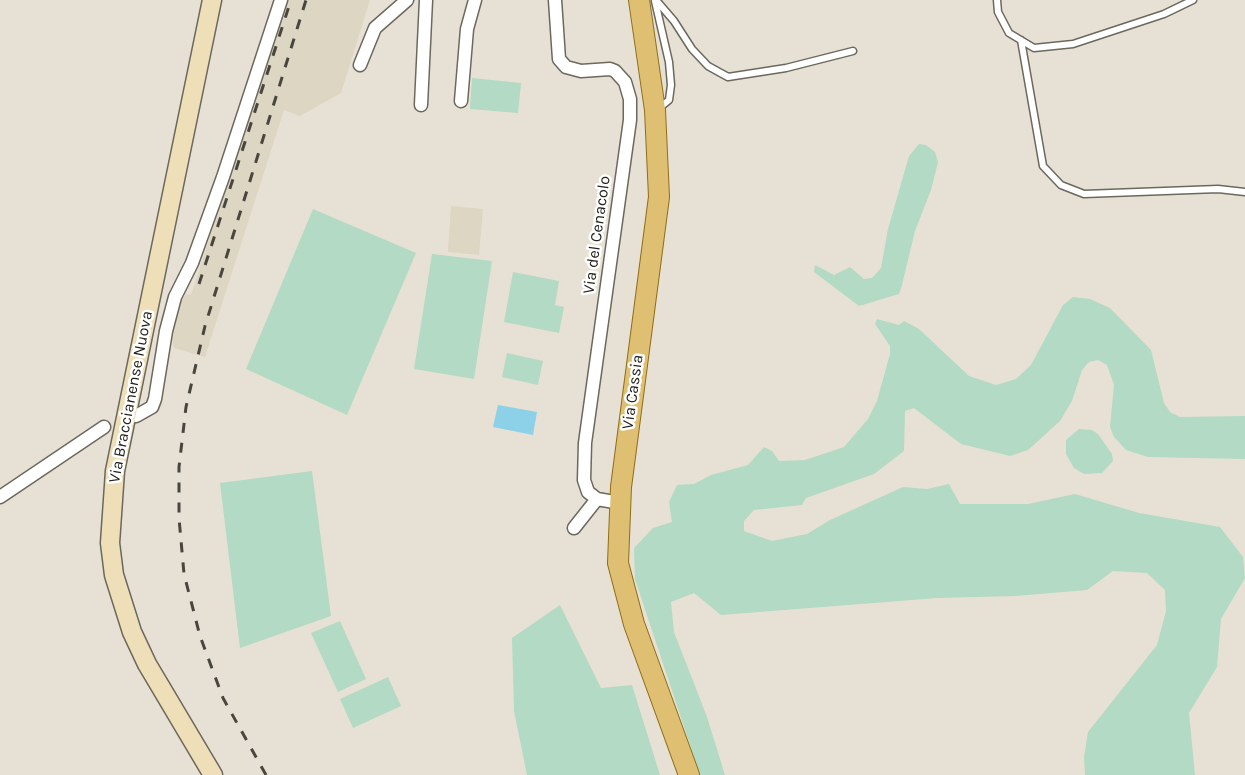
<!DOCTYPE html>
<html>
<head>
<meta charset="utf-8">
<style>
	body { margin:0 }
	canvas { display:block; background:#e6e1d4 }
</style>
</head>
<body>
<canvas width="1245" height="775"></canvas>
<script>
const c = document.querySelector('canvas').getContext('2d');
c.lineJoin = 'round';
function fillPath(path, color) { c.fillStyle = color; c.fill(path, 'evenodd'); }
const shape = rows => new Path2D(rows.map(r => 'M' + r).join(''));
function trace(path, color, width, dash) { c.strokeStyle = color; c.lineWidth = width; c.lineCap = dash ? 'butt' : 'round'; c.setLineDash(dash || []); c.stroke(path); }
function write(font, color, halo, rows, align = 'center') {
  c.font = font + ' Karla,sans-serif'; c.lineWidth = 5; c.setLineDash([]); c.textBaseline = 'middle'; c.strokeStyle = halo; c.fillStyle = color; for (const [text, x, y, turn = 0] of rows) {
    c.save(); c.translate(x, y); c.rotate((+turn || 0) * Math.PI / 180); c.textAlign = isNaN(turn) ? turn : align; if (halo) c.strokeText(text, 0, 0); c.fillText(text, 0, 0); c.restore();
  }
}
fillPath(shape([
	[286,0,370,0,341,93,300,116,284,110,205,357,174,348,169,330,176,300,181,302,186,294,191,295],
	[451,206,483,209,479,255,448,252]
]), '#ddd6c2');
fillPath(shape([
	[472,78,521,83,518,113,470,109],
	[919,144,926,145,935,152,938,162,931,190,915,231,902,285,899,294,859,306,814,272,815,265,834,275,850,267,864,279,872,278,881,268,888,229,909,156],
	[313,209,416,253,347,415,246,369],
	[432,254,492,261,474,379,414,369],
	[513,272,559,281,555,305,564,307,559,333,504,322],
	[1073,297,1090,299,1110,308,1151,350,1164,403,1170,412,1180,417,1245,416,1245,459,1148,457,1126,450,1114,437,1110,427,1114,385,1107,365,1098,360,1089,362,1082,370,1072,401,1060,421,1028,450,1010,456,961,444,914,408,905,411,904,451,874,474,806,498,802,505,754,510,744,521,744,531,772,541,807,534,830,520,903,487,927,489,949,484,960,504,1028,504,1075,494,1139,513,1220,527,1243,557,1245,578,1221,619,1217,667,1189,713,1195,775,1085,775,1084,757,1088,732,1157,645,1166,611,1165,590,1147,573,1113,571,1087,590,1016,596,937,598,721,615,694,593,671,602,674,632,707,717,725,775,700,775,635,579,634,548,653,528,672,522,669,502,677,485,694,484,711,475,748,465,764,447,772,451,779,461,805,460,844,447,868,419,877,401,890,354,890,346,875,324,877,319,899,325,904,321,919,329,969,376,996,385,1016,379,1031,365,1063,305],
	[507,353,543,361,538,385,502,377],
	[1079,429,1092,430,1098,434,1112,454,1113,461,1102,473,1084,474,1074,468,1066,454,1066,440],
	[312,471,331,616,240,648,220,483],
	[560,605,601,688,632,685,660,775,527,775,514,711,512,638],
	[340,621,366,679,338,692,311,633],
	[388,677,401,706,353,728,340,699]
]), '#b3dac4');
fillPath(shape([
	[498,405,537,412,533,435,493,427]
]), '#8cd1e8');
const lane = shape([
	[656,0,674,21,692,49,708,66,728,77,786,68,853,51],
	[997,0,998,12,1009,33,1034,48,1073,44,1164,14,1193,0],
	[655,1,669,62,671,85,669,100,658,109],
	[1021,40,1043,166,1061,185,1084,194,1218,189,1245,192]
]);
const street = shape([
	[555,0,559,59,566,67,581,71,610,69,615,71,625,82,630,99,630,120,585,443,584,480,588,492,597,499,620,503],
	[360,65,375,28,407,0],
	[461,101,467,29,475,0],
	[421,105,426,0],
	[136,416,152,407,155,399,166,331,175,297,192,263,223,177,281,0],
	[0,497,104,427],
	[574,528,597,499]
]);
const secondary = shape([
	[212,0,115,471,110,543,114,575,132,632,147,664,213,775]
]);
const primary = shape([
	[639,0,655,110,659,197,621,487,618,563,634,624,689,775]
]);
trace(lane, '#6c685d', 9);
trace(street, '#6c685d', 15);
trace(secondary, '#6c685d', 21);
trace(primary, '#906d18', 22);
trace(lane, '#fff', 6);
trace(street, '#fff', 12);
trace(secondary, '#efdfb8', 18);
trace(primary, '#dfbf72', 20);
trace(shape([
	[199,284,291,0],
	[266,775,223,698,200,636,184,574,179,518,179,467,186,407,205,326,306,0]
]), '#494640', 3, [10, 10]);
write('16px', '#25231e', '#fff', [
	["Via del Cenacolo",597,235,-82],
	["Via Cassia",633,392,-82],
	["Via Braccianense Nuova",131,397,-79]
]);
</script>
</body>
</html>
